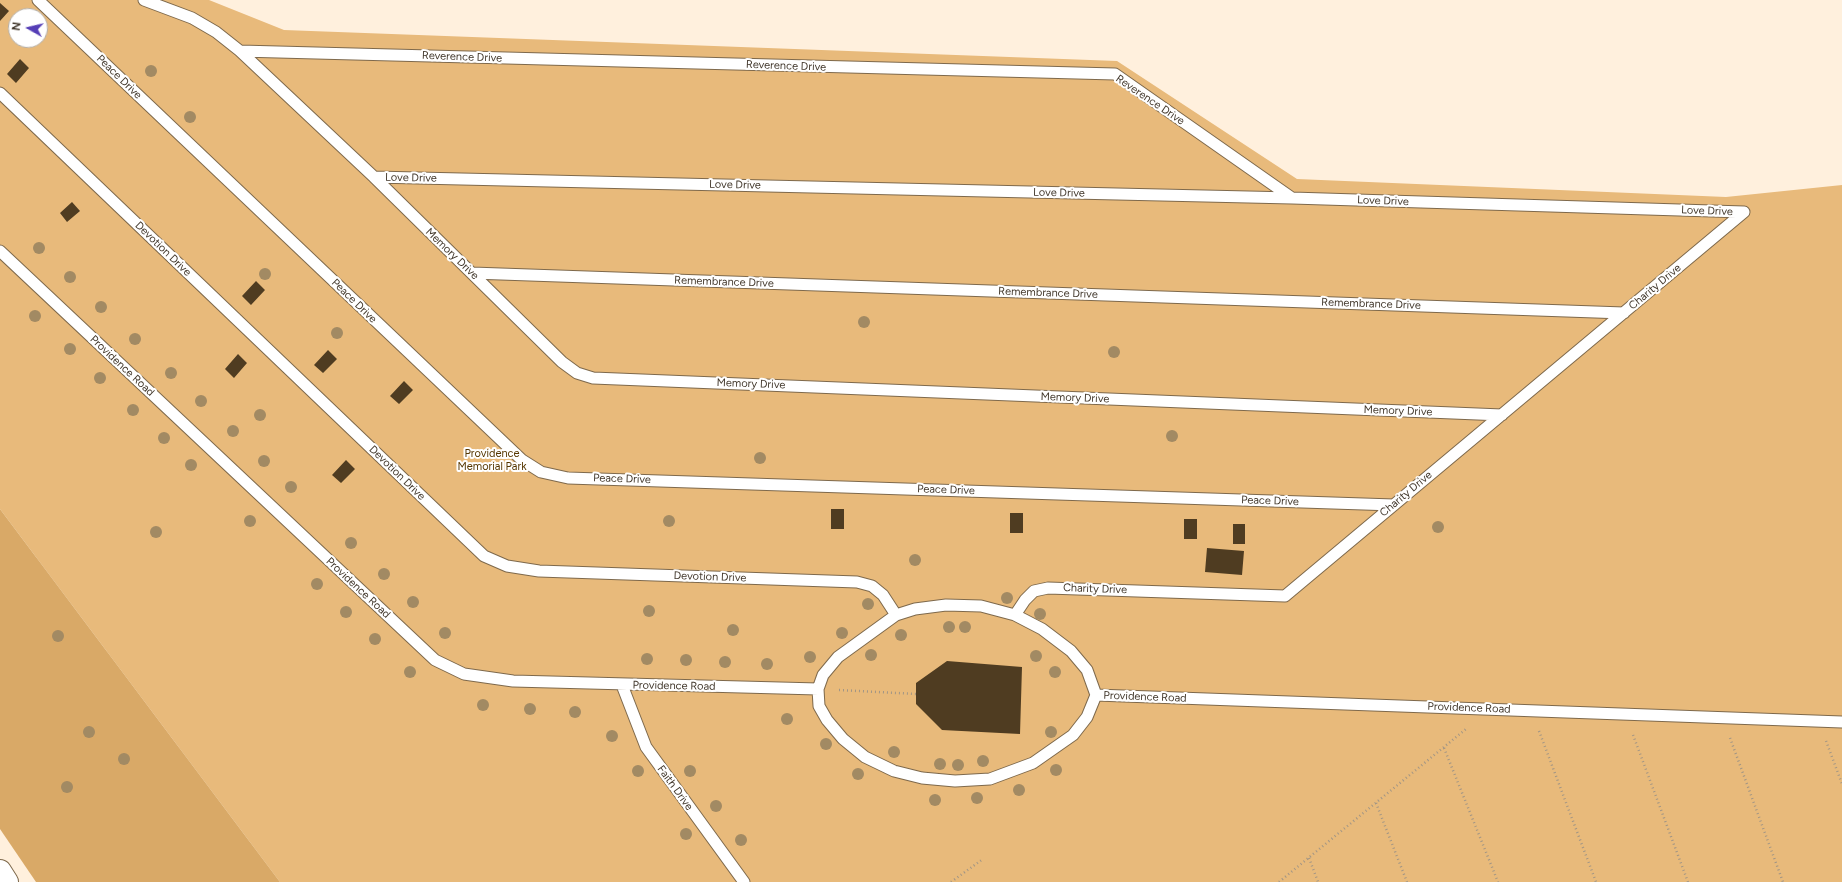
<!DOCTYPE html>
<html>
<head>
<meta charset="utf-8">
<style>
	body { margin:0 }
	#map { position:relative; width:1842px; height:882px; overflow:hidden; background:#fff0dd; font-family:Figtree,sans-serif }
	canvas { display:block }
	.north { position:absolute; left:8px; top:8px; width:40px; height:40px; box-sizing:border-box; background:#fff; border:1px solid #b3afaa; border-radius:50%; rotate:278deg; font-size:11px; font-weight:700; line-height:16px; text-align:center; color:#41372b }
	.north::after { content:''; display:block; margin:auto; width:14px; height:18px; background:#553eb6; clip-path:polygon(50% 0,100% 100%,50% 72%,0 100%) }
</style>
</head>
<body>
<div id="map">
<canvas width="1842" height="882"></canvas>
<div class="north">N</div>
</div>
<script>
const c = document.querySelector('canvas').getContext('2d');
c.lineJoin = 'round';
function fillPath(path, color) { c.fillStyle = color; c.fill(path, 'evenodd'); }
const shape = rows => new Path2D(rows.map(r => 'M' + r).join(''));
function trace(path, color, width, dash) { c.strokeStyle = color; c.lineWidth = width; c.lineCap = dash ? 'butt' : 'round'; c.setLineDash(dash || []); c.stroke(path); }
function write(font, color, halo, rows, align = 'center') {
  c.font = font + ' Figtree,sans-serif'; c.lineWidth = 4; c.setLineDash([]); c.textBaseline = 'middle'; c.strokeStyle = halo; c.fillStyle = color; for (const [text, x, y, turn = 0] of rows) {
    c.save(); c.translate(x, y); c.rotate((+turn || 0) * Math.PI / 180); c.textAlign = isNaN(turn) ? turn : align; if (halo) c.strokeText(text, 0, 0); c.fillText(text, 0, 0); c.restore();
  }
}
fillPath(shape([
	[0,0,209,0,284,30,1117,61,1297,179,1726,197,1842,185,1842,882,280,882,0,509],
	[16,16,40,16,40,40,16,40]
]), '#e8ba7b');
fillPath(shape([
	[0,509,280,882,36,882,0,829]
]), '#d9a967');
fillPath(shape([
	[0,3,9,11,0,21],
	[20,59,29,68,16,83,7,74],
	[72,202,80,211,67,222,60,213],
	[256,281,265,290,251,305,242,296],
	[328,350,337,359,323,373,314,365],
	[238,354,247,363,234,378,225,369],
	[404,381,413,390,399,404,390,396],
	[346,460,355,469,341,483,332,475],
	[831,509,844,509,844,529,831,529],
	[1010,513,1023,513,1023,533,1010,533],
	[1184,519,1197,519,1197,539,1184,539],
	[1233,524,1245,524,1245,544,1233,544],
	[1207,548,1244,551,1242,575,1205,572],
	[947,661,1022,667,1020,734,942,730,916,704,916,683]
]), '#4f3c21');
const service = shape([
	[38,0,522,460,541,472,568,478,1394,505],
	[144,0,192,18,216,32,240,51,374,177,562,362,577,373,593,378,1502,415],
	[240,51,1115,74,1292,198],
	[0,93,484,556,507,566,539,571,857,582,872,586,883,595,896,615],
	[374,177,1292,198,1744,212],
	[0,251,435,660,464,674,513,681,818,689],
	[472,273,1624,313],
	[946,605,981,606,1015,615,1042,629,1071,651,1087,670,1096,695,1087,717,1073,735,1033,763,990,779,955,781,922,778,894,771,865,757,843,739,827,720,819,706,818,689,823,675,838,657,896,615,915,609,946,605],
	[1015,615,1025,600,1034,591,1048,588,1285,596,1744,212],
	[622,685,646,747,744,882],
	[1096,695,1842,722]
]);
const secondary = shape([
	[0,871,7,882]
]);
trace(service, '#7e694c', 13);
trace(secondary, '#7e694c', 24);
trace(shape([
	[839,690,916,694],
	[1539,731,1596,882],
	[1633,735,1688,882],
	[1730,738,1783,882],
	[1826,741,1842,784],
	[1444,748,1498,882],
	[1376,803,1407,882],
	[1309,858,1318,882],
	[951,882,983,859],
	[1279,882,1466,729]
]), '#a19585', 2.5, [1, 3]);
trace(service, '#fff', 11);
trace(secondary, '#fff', 22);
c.fillStyle = '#a28a63';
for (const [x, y] of [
	[151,71],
	[190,117],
	[39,248],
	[265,274],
	[70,277],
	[101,307],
	[35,316],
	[864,322],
	[337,333],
	[135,339],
	[70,349],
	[1114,352],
	[171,373],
	[100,378],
	[201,401],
	[133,410],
	[260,415],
	[233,431],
	[1172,436],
	[164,438],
	[760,458],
	[264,461],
	[191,465],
	[291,487],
	[250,521],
	[669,521],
	[1438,527],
	[156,532],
	[351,543],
	[915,560],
	[384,574],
	[317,584],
	[1007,598],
	[413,602],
	[868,604],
	[649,611],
	[346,612],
	[1040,614],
	[949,627],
	[965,627],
	[733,630],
	[445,633],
	[842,633],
	[901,635],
	[58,636],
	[375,639],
	[871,655],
	[1036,656],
	[810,657],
	[647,659],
	[686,660],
	[725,662],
	[767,664],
	[410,672],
	[1055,672],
	[483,705],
	[530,709],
	[575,712],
	[787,719],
	[89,732],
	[1051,732],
	[612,736],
	[826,744],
	[894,752],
	[124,759],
	[983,761],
	[940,764],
	[958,765],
	[1056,770],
	[638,771],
	[690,771],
	[858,774],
	[67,787],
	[1019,790],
	[977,798],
	[935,800],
	[716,806],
	[686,834],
	[741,840]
]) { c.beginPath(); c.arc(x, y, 6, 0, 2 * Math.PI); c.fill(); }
write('11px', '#41372b', '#fff', [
	["Reverence Drive",462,57,2],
	["Reverence Drive",786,66,2],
	["Peace Drive",119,77,44],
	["Reverence Drive",1150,100,34],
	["Love Drive",411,178,1],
	["Love Drive",735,185,1],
	["Love Drive",1059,193,1],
	["Love Drive",1383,201,2],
	["Love Drive",1707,211,2],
	["Devotion Drive",163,249,44],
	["Memory Drive",452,254,44],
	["Remembrance Drive",724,282,2],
	["Charity Drive",1655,287,-40],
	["Remembrance Drive",1048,293,2],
	["Peace Drive",354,301,44],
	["Remembrance Drive",1371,304,2],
	["Providence Road",122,366,43],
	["Memory Drive",751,384,2],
	["Memory Drive",1075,398,2],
	["Memory Drive",1398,411,2],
	["Devotion Drive",397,473,44],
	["Peace Drive",622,479,2],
	["Peace Drive",946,490,2],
	["Charity Drive",1406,494,-40],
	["Peace Drive",1270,501,2],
	["Devotion Drive",710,577,2],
	["Providence Road",358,588,43],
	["Charity Drive",1095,589,2],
	["Providence Road",674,686,1],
	["Providence Road",1145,697,2],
	["Providence Road",1469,708,2],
	["Faith Drive",675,788,54]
]);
write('11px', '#553600', '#fff', [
	["Providence",492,454],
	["Memorial Park",492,467]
]);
</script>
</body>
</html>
